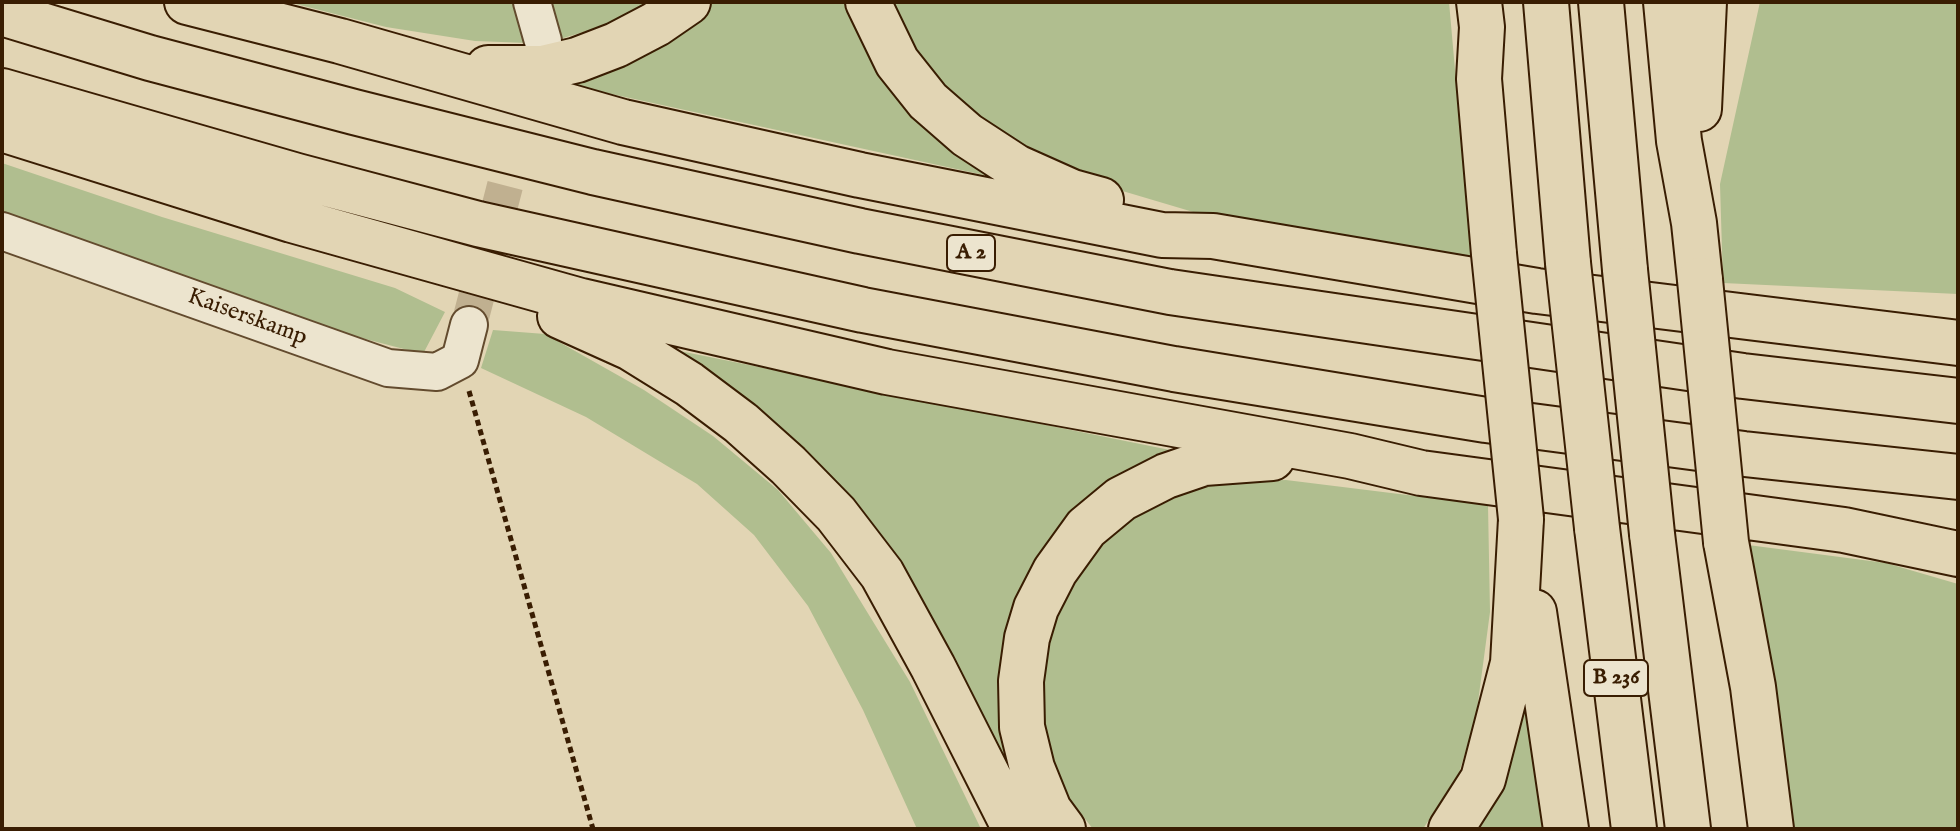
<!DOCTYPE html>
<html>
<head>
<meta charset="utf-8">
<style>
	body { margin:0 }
	#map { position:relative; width:1960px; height:831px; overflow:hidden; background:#e2d5b4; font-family:"IM FELL English",serif }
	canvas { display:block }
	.frame { position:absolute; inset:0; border:4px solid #391d02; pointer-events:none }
</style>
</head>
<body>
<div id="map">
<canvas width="1960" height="831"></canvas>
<div class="frame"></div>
</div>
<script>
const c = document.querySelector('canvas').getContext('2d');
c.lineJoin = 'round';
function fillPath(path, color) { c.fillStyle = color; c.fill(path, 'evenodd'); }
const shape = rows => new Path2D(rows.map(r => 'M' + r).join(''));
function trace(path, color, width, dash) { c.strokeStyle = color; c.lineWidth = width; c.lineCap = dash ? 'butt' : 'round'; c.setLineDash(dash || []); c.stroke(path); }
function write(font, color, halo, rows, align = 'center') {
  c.font = font + ' "IM FELL English",serif'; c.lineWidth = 8; c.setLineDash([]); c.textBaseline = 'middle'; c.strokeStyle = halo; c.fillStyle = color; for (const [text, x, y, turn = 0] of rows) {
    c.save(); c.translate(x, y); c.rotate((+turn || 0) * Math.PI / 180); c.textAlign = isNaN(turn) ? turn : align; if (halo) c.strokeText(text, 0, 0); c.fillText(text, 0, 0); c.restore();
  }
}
fillPath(shape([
	[288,2,514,2,517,5,528,43,475,41,386,27],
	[551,2,650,2,617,22,560,39],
	[713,2,848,2,993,177,570,85,571,79,708,8],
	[892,2,1449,2,1472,261,1200,214,1099,184,1028,151,962,103,920,59],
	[1760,2,1958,2,1958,294,1723,283,1720,184],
	[2,163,162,217,395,288,445,312,423,354,354,336,2,213],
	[493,330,545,334,644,390,713,436,778,490,831,553,910,682,981,829,917,829,863,710,808,606,754,535,697,484,586,417,481,368],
	[655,346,1170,450,1103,488,1058,531,1020,789,909,591],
	[1286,480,1488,505,1490,612,1476,717,1459,773,1423,829,1093,829,1067,796,1046,738,1042,679,1054,624,1074,580,1108,537,1146,508,1210,482],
	[1748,545,1886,563,1958,584,1958,829,1783,829],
	[1519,709,1527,709,1542,829,1474,829]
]), '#b0be8f');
trace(shape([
	[469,325,535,70]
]), '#c0b090', 36, [36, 18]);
const minor = shape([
	[532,2,543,41],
	[2,231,388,368,437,372,460,360,469,325]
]);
const highway = shape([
	[187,2,340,41,623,122,860,175,1162,235,1213,236,1537,291,1958,343],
	[868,2,897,62,928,101,967,135,1016,167,1072,192,1101,200],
	[1479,2,1482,27,1479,79,1494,254],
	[1546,2,1568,263],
	[1601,2,1625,270],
	[1666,2,1679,141,1694,223,1700,280],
	[2,13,150,58,354,112,593,172,860,231,1170,292,1743,376,1958,401],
	[488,68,543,68,577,60,616,45,656,24,688,2],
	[2,91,297,176,478,224,863,310,1174,369,1486,420,1744,454,1958,477],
	[1699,109,1704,2],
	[2,129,292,220,581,301,887,372,1350,456,1421,473,1844,530,1958,554],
	[560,316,631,348,689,384,741,423,788,465,836,514,882,574,933,667,1015,829],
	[1597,528,1634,829],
	[1652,534,1688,829],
	[1726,542,1753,687,1771,829],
	[1534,612,1566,829],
	[1063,829,1049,810,1032,768,1022,727,1021,681,1027,638,1036,608,1055,571,1086,528,1121,499,1166,476,1204,463,1272,458],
	[1451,829,1483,779,1513,663,1521,519]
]);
trace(minor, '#634b2e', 40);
trace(highway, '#391d02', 48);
trace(shape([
	[469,391,593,829]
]), '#391d02', 5, [6, 4]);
trace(minor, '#ece4ce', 36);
trace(highway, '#e2d5b4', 44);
const highwayBridge = shape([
	[1494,254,1521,519],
	[1568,263,1597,528],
	[1625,270,1652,534],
	[1700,280,1726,542]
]);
trace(highwayBridge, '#391d02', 48, []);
trace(highwayBridge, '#e2d5b4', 44);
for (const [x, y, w] of [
	[971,253,48],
	[1616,678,64]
]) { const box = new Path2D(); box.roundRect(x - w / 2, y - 18, w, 36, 6); c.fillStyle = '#ece4ce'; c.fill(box); trace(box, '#391d02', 2); }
write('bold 22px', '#391d02', null, [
	["A 2",971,253],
	["B 236",1616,678]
]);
write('24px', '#391d02', '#ece4ce', [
	["Kaiserskamp",247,318,20]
]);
</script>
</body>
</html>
